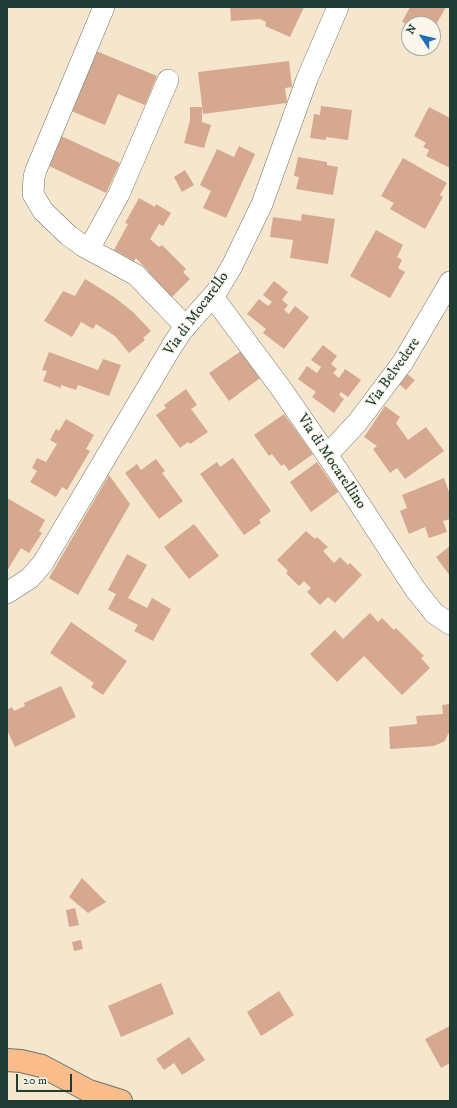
<!DOCTYPE html>
<html>
<head>
<meta charset="utf-8">
<style>
	body { margin:0 }
	#map { position:relative; width:457px; height:1108px; overflow:hidden; background:#f5e6cd; font-family:"IM FELL DW Pica",serif }
	canvas { display:block }
	.frame { position:absolute; inset:0; border:8px solid #1f3d34; pointer-events:none }
	.north { position:absolute; left:401px; top:16px; width:40px; height:40px; box-sizing:border-box; background:#fbf7ec; border:1px solid #a3ada2; border-radius:50%; rotate:305deg; font-size:11px; font-weight:700; line-height:16px; text-align:center; color:#1f3d34 }
	.north::after { content:''; display:block; margin:auto; width:14px; height:18px; background:#1f6fb2; clip-path:polygon(50% 0,100% 100%,50% 72%,0 100%) }
	.scale { position:absolute; left:16px; top:1074px; width:56px; height:18px; box-sizing:border-box; border:2px solid #1f3d34; border-top:0; padding-left:5px; font-size:12px; line-height:14px; white-space:nowrap; color:#1f3d34; -webkit-text-stroke:3px #fbf7ec; paint-order:stroke }
</style>
</head>
<body>
<div id="map">
<canvas width="457" height="1108"></canvas>
<div class="frame"></div>
<div class="north">N</div>
<div class="scale">20 m</div>
</div>
<script>
const c = document.querySelector('canvas').getContext('2d');
c.lineJoin = 'round';
function fillPath(path, color) { c.fillStyle = color; c.fill(path, 'evenodd'); }
const shape = rows => new Path2D(rows.map(r => 'M' + r).join(''));
function trace(path, color, width, dash) { c.strokeStyle = color; c.lineWidth = width; c.lineCap = dash ? 'butt' : 'round'; c.setLineDash(dash || []); c.stroke(path); }
function write(font, color, halo, rows, align = 'center') {
  c.font = font + ' "IM FELL DW Pica",serif'; c.lineWidth = 3; c.setLineDash([]); c.textBaseline = 'middle'; c.strokeStyle = halo; c.fillStyle = color; for (const [text, x, y, turn = 0] of rows) {
    c.save(); c.translate(x, y); c.rotate((+turn || 0) * Math.PI / 180); c.textAlign = isNaN(turn) ? turn : align; if (halo) c.strokeText(text, 0, 0); c.fillText(text, 0, 0); c.restore();
  }
}
fillPath(shape([
	[230,7,272,8,304,7,290,37,265,26,266,22,260,19,231,21],
	[410,7,446,7,433,30,433,24,409,25,402,22],
	[96,51,157,76,145,105,118,94,105,125,71,111],
	[289,61,292,87,285,88,287,103,203,114,198,72],
	[321,106,352,110,348,140,326,137,326,140,310,138,314,114,320,115],
	[190,107,202,107,202,122,211,125,204,148,184,143,190,120],
	[429,107,450,118,450,168,426,156,429,150,423,147,426,143,414,136],
	[61,136,120,163,106,193,47,165],
	[239,146,255,154,226,218,203,208,211,191,200,185,217,149,234,157],
	[298,157,327,162,327,165,338,167,333,195,296,189,299,177,294,176],
	[403,158,447,183,440,195,443,197,425,229,390,209,394,203,381,196],
	[185,170,194,185,182,192,174,177],
	[139,198,155,207,156,204,171,213,163,226,159,224,150,239,159,247,162,245,186,269,183,272,190,279,171,298,147,273,148,271,136,258,134,261,114,250,128,224,125,223],
	[302,214,335,219,328,264,290,258,293,240,270,237,273,217,301,221],
	[376,230,403,245,397,257,402,260,398,268,405,272,390,298,350,276],
	[85,279,114,297,133,312,151,331,143,338,145,340,129,353,115,336,96,324,93,329,81,322,72,337,44,321,63,291,75,296],
	[274,281,288,292,282,300,288,305,284,310,289,314,295,306,309,317,284,349,263,333,266,329,247,314,259,299,268,306,272,302,263,295],
	[323,345,337,356,331,364,337,369,333,373,339,378,345,369,361,380,348,397,341,392,339,395,344,399,334,413,312,397,316,392,298,379,307,366,317,373,321,367,311,360],
	[241,351,260,378,229,401,209,373],
	[49,352,98,370,103,359,121,365,109,396,78,385,76,390,61,385,61,388,43,381,47,371,42,370],
	[407,374,415,380,406,390,399,384],
	[186,389,197,405,191,409,208,432,190,444,188,442,180,448,156,415,166,408,164,405],
	[385,406,400,417,396,423,408,440,426,427,444,451,405,479,397,468,390,473,373,449,377,446,364,437],
	[284,414,313,454,289,471,284,464,281,466,272,454,269,456,254,435],
	[66,419,94,435,86,449,90,451,67,490,62,487,56,497,30,482,37,471,32,468,37,458,46,462,57,444,50,440,56,429,59,431],
	[233,458,271,511,259,520,261,523,244,535,200,474,217,462,220,467],
	[156,459,165,471,162,473,183,501,159,519,125,473,137,464,141,470],
	[317,462,338,492,311,512,290,482],
	[109,475,130,504,78,595,49,578],
	[444,478,450,495,450,519,443,521,447,532,429,538,425,527,409,534,400,511,407,508,402,495],
	[7,498,45,520,39,531,42,533,29,553,21,548,7,571],
	[194,524,219,556,189,579,164,547],
	[306,531,315,539,317,537,328,547,323,551,334,563,340,557,348,565,350,563,362,575,335,603,328,597,320,605,307,592,311,588,304,581,299,586,286,573,288,571,277,560],
	[450,546,450,576,436,557],
	[127,554,147,565,128,598,147,608,152,598,171,609,153,641,134,631,138,625,108,609,116,594,108,590],
	[370,613,378,622,382,618,394,630,396,628,424,656,421,658,430,668,402,695,364,656,337,682,310,654,335,630,343,639],
	[71,622,127,661,103,695,91,687,94,683,50,653],
	[61,686,76,717,15,747,7,730,7,710,12,707,14,711,25,706,24,703],
	[450,704,450,733,448,734,445,741,434,746,390,749,389,727,417,724,416,716,443,714,442,705],
	[82,878,106,902,88,913,69,897],
	[75,908,79,925,69,927,66,910],
	[81,940,83,949,74,951,72,942],
	[161,983,174,1014,121,1037,108,1006],
	[279,991,294,1015,261,1036,247,1012],
	[450,1026,450,1063,441,1068,425,1039],
	[189,1037,205,1060,182,1075,174,1063,164,1070,156,1059]
]), '#d6a88f');
const minor = shape([
	[104,7,36,170,34,177,33,194,43,211,68,235,83,246,136,275,186,327],
	[89,249,119,194,168,80],
	[213,297,280,387,338,471,415,589,434,613,450,624],
	[327,455,357,423,403,362,450,282],
	[7,593,30,578,43,563,172,346,181,332,217,291,232,266,262,204,307,79,338,7]
]);
const major = shape([
	[7,1060,21,1061,42,1066,89,1091,121,1101]
]);
trace(minor, '#6a786a', 22);
trace(major, '#6a786a', 24);
trace(minor, '#fff', 21);
trace(major, '#f9bc8a', 22);
write('15px', '#1f3d34', '#fbf7ec', [
	["Via di Mocarello",197,314,-54],
	["Via Belvedere",394,373,-55],
	["Via di Mocarellino",331,462,56]
]);
</script>
</body>
</html>
